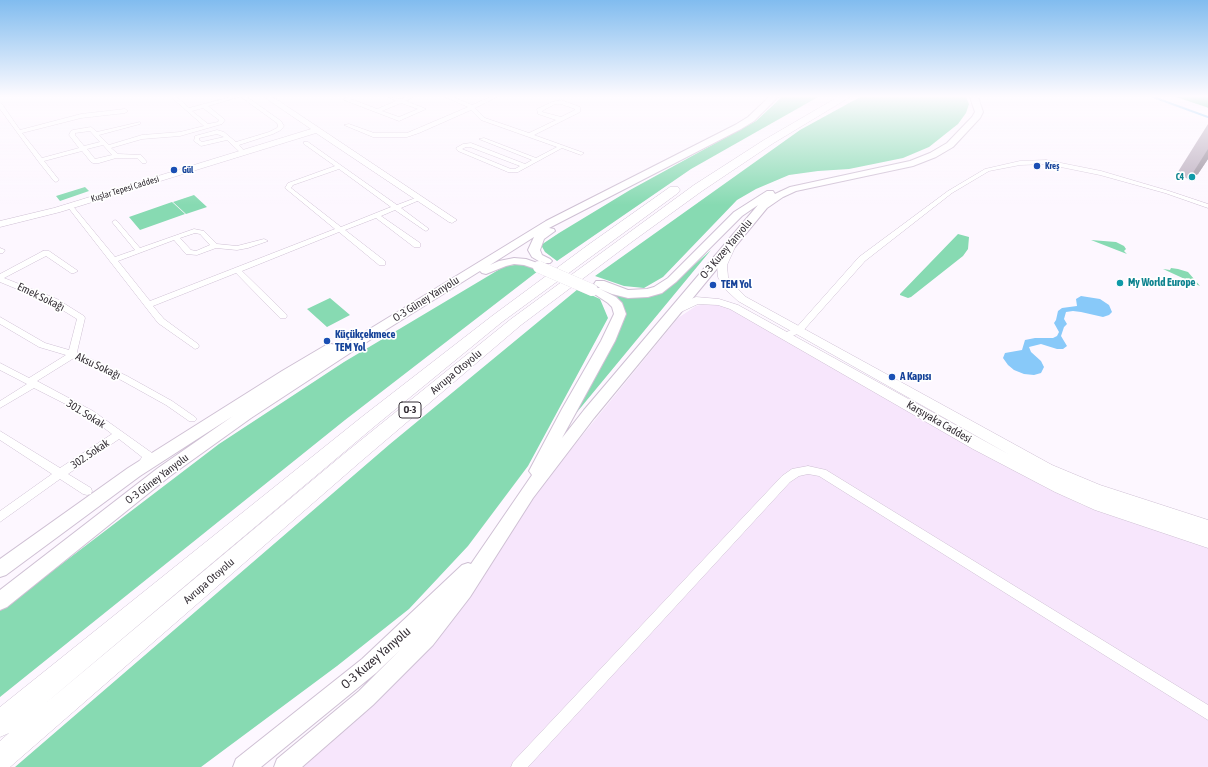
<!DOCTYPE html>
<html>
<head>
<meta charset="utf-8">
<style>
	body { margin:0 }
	canvas { display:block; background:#fdf7ff }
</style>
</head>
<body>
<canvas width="1208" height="767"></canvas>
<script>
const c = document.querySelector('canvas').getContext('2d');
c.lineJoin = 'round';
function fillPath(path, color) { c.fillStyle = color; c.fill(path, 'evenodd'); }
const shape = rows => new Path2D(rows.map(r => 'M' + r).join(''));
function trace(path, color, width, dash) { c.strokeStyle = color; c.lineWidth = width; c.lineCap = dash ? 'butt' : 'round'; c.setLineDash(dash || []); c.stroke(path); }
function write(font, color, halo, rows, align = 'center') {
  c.font = font + ' "Asap Condensed",sans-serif'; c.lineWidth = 3.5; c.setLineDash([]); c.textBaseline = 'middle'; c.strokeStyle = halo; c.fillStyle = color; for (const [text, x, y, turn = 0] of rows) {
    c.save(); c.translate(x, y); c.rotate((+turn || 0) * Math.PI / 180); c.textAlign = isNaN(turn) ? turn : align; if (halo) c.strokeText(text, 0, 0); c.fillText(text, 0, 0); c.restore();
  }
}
fillPath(shape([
	[706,304,729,306,1029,478,1082,505,1208,548,1208,767,296,767,521,514,550,475,678,318,696,306]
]), '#f7e6fc');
fillPath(shape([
	[782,97,818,97,691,169,557,261,545,252,541,245,559,233,630,190,756,121],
	[860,97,966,97,969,104,966,113,958,124,929,147,903,158,849,169,818,171,789,175,756,189,737,200,663,277,644,288,624,286,595,276,800,130],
	[85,187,89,191,60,201,56,196],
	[194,195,207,207,186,214,173,202],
	[172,202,185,214,140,230,129,217],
	[958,234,969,237,968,249,963,256,911,297,908,298,900,295,900,294],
	[1091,240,1116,242,1124,246,1126,249,1124,251,1127,254],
	[711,250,563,429,624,320,624,307,616,295,650,297,666,290],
	[525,264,538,271,345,420,0,697,0,611,219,444,344,362,505,266],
	[1171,268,1178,269,1188,272,1200,286,1163,269,1170,270],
	[578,289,600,299,608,318,528,466,468,546,409,609,337,666,201,767,15,767,390,444],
	[330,298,350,315,327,327,307,309]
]), '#87dab2');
fillPath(shape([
	[1176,97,1208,97,1208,108,1206,107]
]), '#66cd9e');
fillPath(shape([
	[1081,296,1100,299,1109,305,1112,312,1109,315,1103,317,1081,312,1073,311,1066,312,1064,319,1067,324,1064,327,1061,336,1067,346,1063,349,1057,349,1041,344,1029,347,1031,352,1041,361,1044,367,1041,373,1034,375,1024,374,1014,370,1008,365,1003,358,1005,353,1022,350,1025,340,1035,338,1053,338,1057,336,1059,332,1054,323,1056,320,1058,311,1062,308,1077,306,1076,299]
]), '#88c9f9');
trace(shape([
	[1153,97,1208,117]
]), '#88c9f9', 2);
const street = shape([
	[171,97,177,97,189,108,230,97,239,97,208,106,224,119,225,120,222,124,180,136,142,139,111,148,118,154,141,155,147,162,146,163,142,163,137,158,116,158,99,163,93,163,91,162,82,151,44,161,59,180,56,182,54,181,38,161,0,109,0,103,2,104,20,130,81,114,125,109,128,111,125,113,81,118,22,133,42,158,79,148,69,135,71,131,73,130,91,127,97,132,140,122,140,124,99,135,109,145,142,135,180,132,204,126,171,97],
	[203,108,219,120,218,122,208,124,192,111,203,108],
	[90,131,100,142,84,146,75,135,75,133,90,131],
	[103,145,112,155,95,159,87,149,103,145],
	[241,97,247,97,281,121,284,126,281,130,273,134,239,145,246,153,243,155,227,140,201,146,194,141,195,136,217,130,224,132,236,142,269,132,277,128,278,126,277,123,241,97],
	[217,134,224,137,202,142,199,140,199,138,217,134],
	[346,97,353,97,351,99,377,109,396,101,388,97,401,99,406,97,413,97,406,101,426,109,399,121,344,100,343,99,346,97],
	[401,103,418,109,399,117,382,111,401,103],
	[445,97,453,97,472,105,490,97,497,97,475,108,485,118,529,133,556,120,538,114,537,109,552,102,561,100,580,107,580,112,534,135,584,153,581,155,562,148,518,172,508,172,458,151,456,148,463,144,471,143,525,164,532,160,479,139,484,138,536,158,557,147,481,120,471,110,419,133,407,137,373,137,344,125,349,124,374,133,407,133,468,107,445,97],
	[555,104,561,104,575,109,575,110,561,117,542,112,542,111,555,104],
	[466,147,470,147,520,166,515,169,511,169,462,149,466,147],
	[304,142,308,142,397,205,418,197,422,197,422,199,401,208,429,229,426,231,424,230,395,210,381,216,420,243,420,247,414,247,376,218,345,230,385,261,385,265,379,265,339,232,242,271,286,314,287,316,286,318,280,318,236,273,153,306,164,319,198,344,199,346,198,348,195,349,158,323,67,206,72,205,115,257,135,250,112,222,115,220,117,221,140,248,194,229,204,231,217,244,237,246,264,239,268,241,248,248,237,250,216,248,197,255,186,254,174,240,118,261,150,301,335,229,285,188,288,183,335,166,304,144,304,142],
	[339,169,391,207,341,227,291,188,293,185,339,169],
	[195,233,200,234,210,245,196,251,191,250,180,238,195,233],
	[1046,160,1101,171,1169,191,1208,204,1208,208,1165,193,1100,175,1046,164,1020,165,989,171,952,193,865,261,802,332,790,337,784,337,783,335,784,333,796,328,859,257,948,191,985,169,1020,161,1046,160],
	[0,248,5,250,3,253,0,253,0,248],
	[43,251,49,251,78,271,74,273,71,273,46,256,4,278,57,299,84,316,85,318,77,352,78,353,127,376,172,401,195,417,197,419,195,421,189,421,166,405,121,380,74,358,37,381,93,411,152,453,153,456,146,468,142,469,138,468,137,465,142,457,119,439,68,474,91,488,92,491,91,494,87,495,83,494,60,479,0,522,0,511,52,474,0,440,0,431,60,468,112,434,87,415,34,388,0,408,0,401,27,384,0,370,0,363,29,378,66,355,39,347,0,324,0,317,45,343,69,350,77,319,51,303,0,282,0,274,43,251],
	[808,466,826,470,1208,705,1208,720,819,476,808,474,799,476,790,482,528,767,511,767,513,762,782,476,792,469,808,466]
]);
const secondary = shape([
	[264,97,273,97,457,220,452,223,449,222,316,133,60,212,0,227,0,221,54,208,311,129,264,97],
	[732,240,737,243,727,265,728,277,733,284,746,297,1052,465,1100,485,1208,520,1208,534,1095,496,1208,534,1208,548,1095,510,1055,492,973,449,730,309,718,305,698,304,681,312,673,312,671,309,673,306,696,297,719,299,738,305,1010,455,738,301,724,288,718,277,717,265,727,243,732,240]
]);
const primary = shape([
	[769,97,778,97,754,121,741,129,549,228,554,229,555,231,544,239,540,250,542,255,550,259,552,261,550,263,542,263,532,257,528,250,534,237,490,265,499,261,514,258,526,259,543,265,545,267,543,269,539,270,524,265,514,264,506,266,486,274,482,273,480,271,376,336,251,418,170,476,7,607,0,610,0,590,158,468,233,416,140,476,6,575,0,577,0,559,128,468,282,371,326,345,331,344,336,345,337,349,546,221,735,125,748,117,769,97],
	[970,97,978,97,983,112,980,118,953,147,936,157,913,166,796,191,783,197,767,208,594,418,533,498,470,597,433,645,373,705,302,767,274,767,277,759,359,691,400,650,376,673,261,767,233,767,236,759,362,659,462,565,468,563,471,564,532,475,529,471,562,409,601,341,614,314,612,307,608,303,590,291,592,288,600,288,594,284,596,281,604,281,628,290,647,289,654,287,668,278,734,212,767,191,773,191,775,194,790,187,910,161,930,153,947,143,972,117,975,112,970,97],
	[758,205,584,410,562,438,615,341,626,314,622,303,616,297,600,289,612,294,628,298,648,297,662,293,676,282,742,216,758,205]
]);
const highway = shape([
	[838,97,850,97,772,144,702,191,633,241,521,325,359,463,10,767,0,767,0,741,9,733,0,737,0,707,363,416,492,316,588,245,670,187,678,187,680,190,678,193,502,322,375,426,41,707,345,453,511,319,694,185,764,140,838,97]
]);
trace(street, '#cfc0d4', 1);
trace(secondary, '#cfc0d4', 1);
trace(primary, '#cfc0d4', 2);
trace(highway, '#cfc0d4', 1);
fillPath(street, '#fff');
fillPath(secondary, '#fff');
fillPath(primary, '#fff');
fillPath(highway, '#fff');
const primaryBridge = shape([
	[539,267,592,290]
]);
trace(primaryBridge, '#cfc0d4', 12, []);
trace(primaryBridge, '#fff', 12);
fillPath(shape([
	[1208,124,1208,159,1198,174,1189,179,1176,175]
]), '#b9abbc');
fillPath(shape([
	[1208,149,1208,159,1198,174,1189,179]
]), '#968b99');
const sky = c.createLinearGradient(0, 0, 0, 205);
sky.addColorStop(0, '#81bcef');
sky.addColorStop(0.47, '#fefbff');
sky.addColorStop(1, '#fefbff00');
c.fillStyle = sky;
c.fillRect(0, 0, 1208, 205);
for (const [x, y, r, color] of [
	[1037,166,4,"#1a4fb4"],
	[174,170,4,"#1a4fb4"],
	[1192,177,4,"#0f9aa8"],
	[1120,283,4,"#0f9aa8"],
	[713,285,4,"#1a4fb4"],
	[327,341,4,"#1a4fb4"],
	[892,377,4,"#1a4fb4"]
]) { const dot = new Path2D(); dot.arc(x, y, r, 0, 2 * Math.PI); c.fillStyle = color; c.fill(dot); trace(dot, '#fff', 1.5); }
write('bold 9px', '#164399', '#fff', [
	["Kreş",1045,166],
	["Gül",182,170]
], 'left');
write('bold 9px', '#0d838f', '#fff', [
	["C4",1184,177]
], 'right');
write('9px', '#352f36', '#fff', [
	["Kuşlar Tepesi Caddesi",125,189,-17]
]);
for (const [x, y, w] of [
	[410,410,22]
]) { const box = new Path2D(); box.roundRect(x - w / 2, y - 8, w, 16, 3); c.fillStyle = '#fff'; c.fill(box); trace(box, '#352f36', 1); }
write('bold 10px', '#352f36', null, [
	["O-3",410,410]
]);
write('11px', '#352f36', '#fff', [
	["O-3 Kuzey Yanyolu",726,249,-50],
	["Emek Sokağı",41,297,26],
	["O-3 Güney Yanyolu",426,299,-32],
	["Aksu Sokağı",98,366,25],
	["Avrupa Otoyolu",456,372,-40],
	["301. Sokak",86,414,32],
	["Karşıyaka Caddesi",939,422,30],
	["302. Sokak",90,454,-34],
	["O-3 Güney Yanyolu",157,479,-37],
	["Avrupa Otoyolu",209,581,-41]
]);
write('bold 11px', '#0d838f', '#fff', [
	["My World Europe",1128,283]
], 'left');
write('bold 11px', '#164399', '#fff', [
	["TEM Yol",721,285],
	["Küçükçekmece",335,335],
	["TEM Yol",335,348],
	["A Kapısı",900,377]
], 'left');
write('13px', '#352f36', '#fff', [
	["O-3 Kuzey Yanyolu",376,658,-41]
]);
</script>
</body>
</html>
